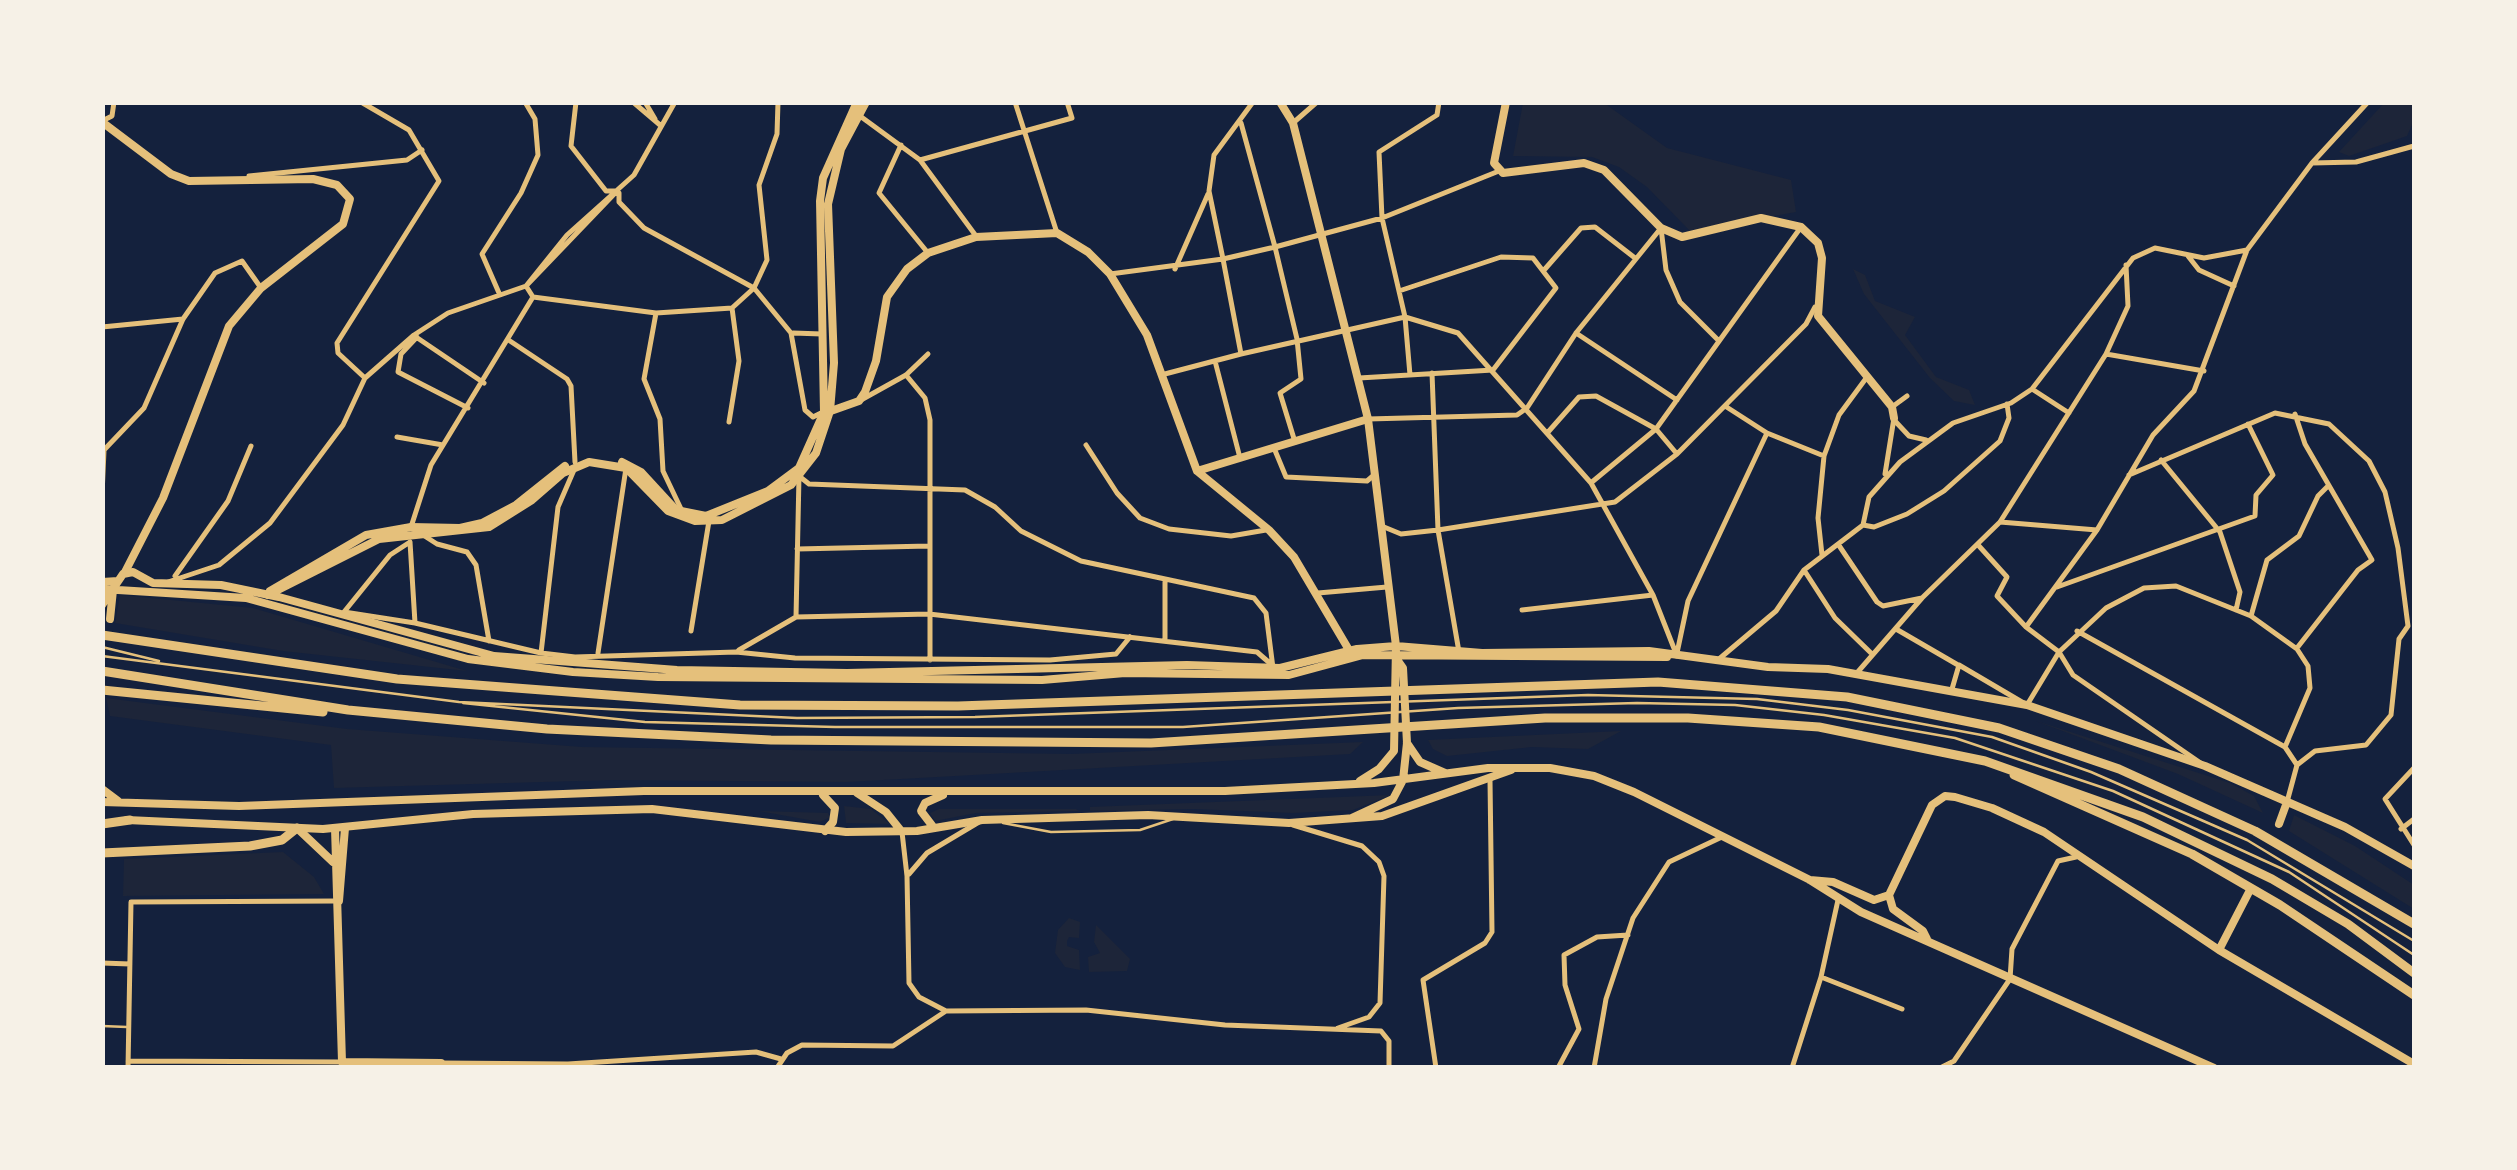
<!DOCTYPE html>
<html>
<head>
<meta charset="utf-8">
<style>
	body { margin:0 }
	#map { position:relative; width:2517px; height:1170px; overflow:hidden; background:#14213d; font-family:"Source Sans 3",sans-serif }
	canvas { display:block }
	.frame { position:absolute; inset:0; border:105px solid #f6f1e7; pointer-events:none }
</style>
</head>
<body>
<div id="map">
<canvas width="2517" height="1170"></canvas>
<div class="frame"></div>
</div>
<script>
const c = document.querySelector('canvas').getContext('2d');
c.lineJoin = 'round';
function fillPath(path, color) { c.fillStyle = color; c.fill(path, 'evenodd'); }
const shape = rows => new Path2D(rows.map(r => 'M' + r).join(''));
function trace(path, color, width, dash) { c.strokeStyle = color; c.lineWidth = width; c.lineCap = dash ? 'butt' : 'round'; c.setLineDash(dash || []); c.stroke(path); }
fillPath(shape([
	[2385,102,2414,103,2414,120,2407,136,2349,156,2339,152],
	[1523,103,1604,103,1667,148,1791,180,1796,212,1690,231,1647,187,1619,167,1592,157,1513,156],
	[1853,269,1865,275,1875,301,1915,317,1905,335,1936,377,1969,390,1975,405,1954,401,1930,378,1864,294],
	[120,595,253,608,467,671,283,651,115,623],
	[106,698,347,729,582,747,1071,754,1363,742,1350,754,847,782,612,780,334,788,331,745,110,716],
	[2036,721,2230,783,2254,796,2263,813,2178,774],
	[1621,731,1588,749,1532,747,1447,756,1433,749,1428,740],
	[1391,795,1353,810,1293,813,1194,809,1090,811,1090,807],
	[844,806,871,809,890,824,846,823],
	[939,809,1076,809,1079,811,976,813,935,821,930,813],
	[759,811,828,813,830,817,820,822],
	[2294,815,2355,846,2414,885,2414,909,2289,831],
	[283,852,314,877,324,894,123,896,124,859],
	[1069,918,1080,922,1079,938,1069,937,1067,941,1067,946,1079,950,1080,970,1065,967,1055,953,1058,930],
	[1096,925,1130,959,1127,971,1089,972,1088,957,1100,953,1094,942]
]), '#1d2539');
trace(shape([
	[102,647,159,661],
	[102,656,459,702,797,718,975,717,1588,695,1757,699,1848,710,1992,737,2091,772,2247,840,2414,941],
	[463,703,645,722,835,727,1183,727,1458,708,1637,703,1735,705,1824,715,1955,738,2113,791,2289,872,2414,955],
	[1003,823,1051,832,1140,830,1173,819],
	[102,1026,127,1027]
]), '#e5c07b', 2.5);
trace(shape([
	[296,102,313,102],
	[361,102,409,130,439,181,337,343,338,353,365,378],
	[576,102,571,146,606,191,616,191],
	[633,102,660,125],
	[645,102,655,119],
	[1015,102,1057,233],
	[1439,102,1437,115,1379,152,1382,218,1405,317,1458,333,1591,483,1653,595,1677,656],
	[860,116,920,160,976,236],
	[102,121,112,116,114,102],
	[1241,123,1275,247,1223,259,1241,354,1405,317,1410,375],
	[1293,123,1317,102],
	[901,145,879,193,928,253],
	[920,160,1072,118,1067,102],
	[2312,163,2356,162,2414,146],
	[249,176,407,160,422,150],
	[618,190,526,286,567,235,634,175,675,102],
	[619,193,619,202,644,228,754,288,791,333,805,410,813,417,823,412],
	[1661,228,1666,270,1680,302,1718,340],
	[2188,256,2199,270,2234,286],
	[1175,269,1208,194],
	[1545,269,1581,228,1595,227,1635,258],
	[1110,274,1223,259,1209,191,1214,155,1253,102],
	[499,293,482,254,521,193,538,155,535,119,525,102],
	[533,297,656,313,732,308,754,288,767,260,759,185,777,134,778,102],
	[656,313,644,379,660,419,663,471,682,511],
	[102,327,183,319],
	[793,333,822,334],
	[1576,333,1677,400],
	[416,337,484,383],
	[417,337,401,354,398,372,468,408],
	[510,341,567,379,571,386,575,462],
	[2106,354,2204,371],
	[1215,361,1240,458],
	[1432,373,1438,530,1459,652],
	[906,375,925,398,930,420,930,660],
	[1161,375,1241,354],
	[1359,378,1493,370,1556,288,1533,258,1501,257,1399,291],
	[2032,389,2069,413],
	[861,400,906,375,928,354],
	[1892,407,1907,396],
	[2295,414,2305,444,2372,560,2358,570,2297,648],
	[1368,419,1517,415,1527,408,1576,333,1661,228],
	[1895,421,1909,436,1926,440],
	[729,422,739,361,732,308],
	[1549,431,1579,397,1596,396,1656,429,1677,454],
	[1767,433,1824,456],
	[397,437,443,445],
	[1295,442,1280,393,1301,379,1297,339,1275,247,1382,218,1499,171],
	[1086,445,1117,493,1140,518,1169,529,1231,536,1266,530],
	[1274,448,1286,477,1367,481,1374,475],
	[104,450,144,408,183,319,215,273,242,261,261,288],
	[2161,460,2220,532,2240,592,2236,610],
	[1885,474,1894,418],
	[2129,475,2275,413,2329,424,2369,461,2385,492,2398,548,2408,626,2399,639,2391,715,2366,745,2315,751,2297,765],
	[1592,482,1656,429,1801,227],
	[102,495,104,451],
	[2000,522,2097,530],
	[1863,525,1874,527,1907,514,1944,491,2000,441,2009,418,2007,404],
	[1384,527,1401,534,1438,530,1615,502,1677,454,1806,324,1815,307],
	[423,535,437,544,467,552,476,565,489,641],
	[410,542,390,555,344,612,415,623,541,653,558,507,574,470],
	[410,542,415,623],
	[1838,544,1877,602,1883,606,1922,598],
	[1979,546,2007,577,1997,596,2026,627,2059,652,2073,675,2202,764],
	[797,549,929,546],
	[1822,555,1818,518,1824,456,1839,415,1867,377],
	[1804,570,1835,618,1872,654],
	[175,576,228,501,251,446],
	[1165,581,1165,639],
	[168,582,219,565,270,523,343,425,365,378,414,335,448,313,526,286,533,297,431,465,411,527],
	[2057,587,2255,516,2256,495,2273,475,2248,424],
	[1318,593,1387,587],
	[1522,610,1653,595],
	[2251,616,2267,560,2299,536,2318,496,2327,487],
	[796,617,799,476,809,484,965,490,995,507,1021,531,1081,561,1254,598,1266,613,1273,668],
	[2026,627,2097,530,2153,435,2194,391,2247,250,2312,163,2368,102],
	[1896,629,1958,665],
	[691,631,709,521],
	[2077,631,2285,747],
	[739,650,796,617,929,614,1257,652,1272,665],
	[541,653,575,657,736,652,795,658,1050,660,1116,654,1130,637],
	[598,653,626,468],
	[1677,653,1688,601,1767,433,1725,406],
	[1719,659,1776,611,1804,570,1863,525,1869,497,1900,462,1953,423,2011,403,2032,389,2133,258,2155,248,2204,258,2247,250],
	[1856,674,1922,598,2000,522,2106,354,2128,306,2126,265],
	[1952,689,1959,665,2027,705,2059,652,2106,608,2144,588,2176,586,2251,616,2297,649,2308,666,2310,688,2285,747,2297,765,2287,802],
	[2414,768,2385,799,2414,845],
	[1293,825,1362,846,1379,862,1384,876,1380,1003,1369,1017,1338,1028],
	[2401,829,2414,819],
	[902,832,907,876,909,983,919,997,946,1011],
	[909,874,927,853,979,822],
	[102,963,130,964],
	[1821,977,1902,1009],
	[128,1061,342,1062],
	[441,1063,568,1064,756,1052,781,1059],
	[128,1068,131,902,336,901],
	[777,1068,787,1053,802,1045,893,1046,946,1011,1086,1010,1225,1025,1381,1031,1389,1041,1389,1068],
	[1436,1068,1423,980,1485,943,1492,932,1490,780],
	[1558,1068,1579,1029,1565,985,1564,955,1597,937,1628,935],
	[1594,1068,1606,999,1633,918,1669,862,1724,836],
	[1792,1068,1821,977,1838,900],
	[1940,1068,1954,1061,2010,979,2012,949,2058,861,2076,857]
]), '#e5c07b', 5);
trace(shape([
	[1506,102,1494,163,1503,173,1584,163,1604,170,1661,228,1682,237,1761,218,1801,227,1818,243,1822,258,1818,316,1892,407,1894,418],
	[102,122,171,174,189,181,313,179,337,185,350,199,343,224,261,288,229,326,163,498,125,572],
	[828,412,859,401,865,392,876,361,887,297,907,269,928,253,976,237,1057,233,1088,252,1110,274,1147,335,1197,471,1269,530,1294,557,1349,650],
	[622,462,641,472,676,510,706,516,768,491,799,468,824,412,820,201,823,178,857,102],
	[1197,471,1368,419],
	[270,591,366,535,411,527,460,528,482,523,516,505,565,466],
	[268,595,379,539,489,527,532,500,563,473,589,462,626,468,668,511,695,521,722,520,791,485,816,453,830,411,834,363,828,204,841,149,866,102],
	[297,828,333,862],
	[335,828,342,1062,441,1063,441,1068],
	[339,901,345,828]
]), '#e5c07b', 8);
trace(shape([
	[1280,102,1293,123,1368,419,1396,646,1394,751,1379,769,1360,781],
	[102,582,118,581],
	[102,589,246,598,468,659,573,672,658,677,1042,680,1125,673,1289,675,1363,655,1667,657],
	[102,605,123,574,133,572,153,583,221,585,279,597,494,656,677,670,847,673,1187,665,1280,668,1357,649,1396,646,1482,653,1649,651,1768,667,1828,669,2027,705,2205,766,2345,827,2414,866],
	[110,619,113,590],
	[1407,743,1420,762,1445,773],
	[102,789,118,801],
	[857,793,886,812,902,832],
	[823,795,835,808,833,822,825,831],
	[102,802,239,806,644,791,1225,791,1374,783,1488,768,1550,768,1594,776,1634,792,1810,880,1861,912,2214,1068],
	[1352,818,1393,799,1403,780,1407,743,1403,668,1396,658],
	[127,820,323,829,473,814,652,809,846,832,917,831,982,820,1148,815,1289,823,1382,816,1511,770],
	[2279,824,2287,802],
	[934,828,921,811,925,803,943,795],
	[1810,880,1833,882,1874,900,1889,895],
	[1927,939,1923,931,1893,909,1889,895,1932,805,1945,796,1955,797,1992,808,2044,832,2219,950,2414,1064],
	[2219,950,2250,890]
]), '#e5c07b', 8);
trace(shape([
	[102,824,130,820],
	[102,853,250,846,282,840,297,828]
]), '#e5c07b', 9);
trace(shape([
	[102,635,397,679,740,705,958,706,1658,682,1847,697,1999,728,2119,769,2255,831,2414,924],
	[102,671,348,710,547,729,771,740,1151,743,1545,718,1688,718,1819,727,1985,761,2143,817,2272,879,2348,924,2414,973],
	[102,690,323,712],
	[2014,775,2192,854,2280,905,2414,995]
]), '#e5c07b', 9);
</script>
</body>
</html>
